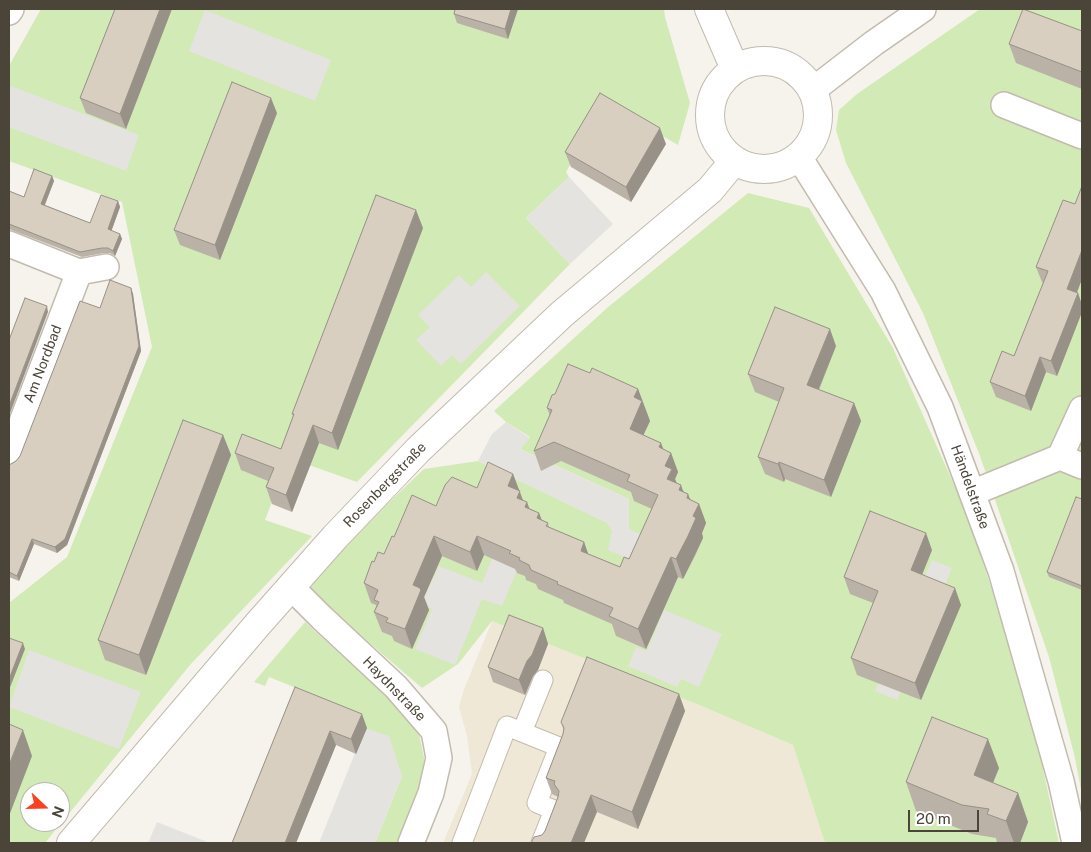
<!DOCTYPE html>
<html>
<head>
<meta charset="utf-8">
<style>
	body { margin:0 }
	#map { position:relative; width:1091px; height:852px; overflow:hidden; background:#f6f3ec; font-family:"Public Sans",sans-serif }
	canvas { display:block }
	.frame { position:absolute; inset:0; border:10px solid #4b4439; pointer-events:none }
	.north { position:absolute; left:20px; top:782px; width:50px; height:50px; box-sizing:border-box; background:#fff; border:1px solid #b7b4b0; border-radius:50%; rotate:111deg; font-size:14px; font-weight:700; line-height:20px; text-align:center; color:#4b4439 }
	.north::after { content:''; display:block; margin:auto; width:18px; height:22px; background:#fc3f1d; clip-path:polygon(50% 0,100% 100%,50% 72%,0 100%) }
	.scale { position:absolute; left:908px; top:810px; width:71px; height:22px; box-sizing:border-box; border:2px solid #4b4439; border-top:0; padding-left:6px; font-size:15px; line-height:18px; white-space:nowrap; color:#4b4439; -webkit-text-stroke:4px #fff; paint-order:stroke }
</style>
</head>
<body>
<div id="map">
<canvas width="1091" height="852"></canvas>
<div class="frame"></div>
<div class="north">N</div>
<div class="scale">20 m</div>
</div>
<script>
const c = document.querySelector('canvas').getContext('2d');
c.lineJoin = 'round';
function fillPath(path, color) { c.fillStyle = color; c.fill(path, 'evenodd'); }
const shape = rows => new Path2D(rows.map(r => 'M' + r).join(''));
function trace(path, color, width, dash) { c.strokeStyle = color; c.lineWidth = width; c.lineCap = dash ? 'butt' : 'round'; c.setLineDash(dash || []); c.stroke(path); }
function write(font, color, halo, rows, align = 'center') {
  c.font = font + ' "Public Sans",sans-serif'; c.lineWidth = 4; c.setLineDash([]); c.textBaseline = 'middle'; c.strokeStyle = halo; c.fillStyle = color; for (const [text, x, y, turn = 0] of rows) {
    c.save(); c.translate(x, y); c.rotate((+turn || 0) * Math.PI / 180); c.textAlign = isNaN(turn) ? turn : align; if (halo) c.strokeText(text, 0, 0); c.fillText(text, 0, 0); c.restore();
  }
}
fillPath(shape([
	[492,621,699,705,793,745,825,843,443,843,472,774,467,736,459,707,463,692]
]), '#efe8d6');
fillPath(shape([
	[41,9,664,9,665,17,690,103,678,145,606,103,566,172,569,177,526,218,570,264,357,482,289,458,265,520,312,536,190,665,45,843,9,843,9,603,67,557,152,347,122,202,9,161,9,66],
	[30,792,60,792,60,822,30,822],
	[980,9,1082,9,1082,795,1075,758,1049,657,980,456,923,313,846,163,836,130,839,110,857,94],
	[748,193,809,208,893,348,967,514,1028,700,1059,843,825,843,793,745,699,705,492,621,458,664,422,688,302,585,424,469,478,461,608,523,612,531,629,529,629,499,520,449,530,437,506,422,494,411,607,308],
	[305,622,403,711,419,733,424,758,423,777,397,843,375,843,402,776,365,728,353,723,356,712,269,677,265,686,254,682]
]), '#d2eab5');
fillPath(shape([
	[205,10,331,60,315,101,189,51],
	[11,86,139,135,126,171,9,127,9,91],
	[569,177,613,224,570,264,526,218],
	[486,272,520,306,461,364,452,355,441,366,416,340,430,327,418,315,459,275,471,287],
	[506,422,530,438,520,449,629,499,629,529,650,539,639,563,608,550,612,531,607,523,478,461,492,434],
	[493,556,519,566,502,606,482,599,455,665,415,649,432,609,421,604,439,566,482,583],
	[932,560,952,568,897,700,875,691,900,627,907,620],
	[664,610,722,634,699,687,681,679,677,687,628,666,636,647,647,651],
	[29,650,141,692,119,749,9,707],
	[365,728,389,736,402,776,375,843,319,843],
	[157,822,210,843,148,843]
]), '#e5e3e0');
const pedestrian = shape([
	[522,732,543,680],
	[462,843,507,726,559,747,537,803,554,810,541,843]
]);
const minor = shape([
	[9,12,11,9],
	[813,90,874,43,923,9],
	[1004,105,1082,136],
	[799,157,883,291,940,407,1001,571,1061,781,1075,843],
	[9,244,79,272,9,456],
	[79,272,106,267],
	[1060,457,1082,409],
	[972,493,1060,457,1082,466],
	[291,587,322,618,396,687,434,731,439,758,431,793,411,843]
]);
const tertiary = shape([
	[709,9,735,69],
	'710 115a54 54 0 1 1 108 0a54 54 0 1 1-108 0Z',
	[71,843,258,624,335,537,418,450,562,314,710,190,734,161]
]);
trace(pedestrian, '#c2bbae', 21);
trace(minor, '#c2bbae', 28);
trace(tertiary, '#c2bbae', 30);
trace(pedestrian, '#fff', 19);
trace(minor, '#fff', 25);
trace(tertiary, '#fff', 28);
fillPath(shape([
	[115,9,126,129,86,113,80,98],
	[455,9,518,9,508,39,457,23,454,14],
	[1082,31,1082,89,1016,63,1009,44],
	[277,113,220,260,180,245,174,230],
	[666,144,631,202,571,167,565,152],
	[52,176,54,181,45,205,90,223,118,201,120,207,111,231,120,234,122,239,115,256,110,253,104,253,82,257,9,229,9,191,24,197],
	[1075,204,1082,279,1077,293,1078,293,1082,305,1082,312,1057,376,1046,372,1031,411,996,397,990,382,1014,356,1043,283,1042,282,1036,267],
	[423,228,338,450,319,443,292,512,272,504,266,487,268,481,241,470,235,453,281,449,293,416,292,414],
	[131,288,133,294,141,351,67,545,57,553,34,544,19,581,9,577,9,465,16,461,20,456,100,308],
	[836,346,819,390,854,403,861,421,831,497,785,479,784,482,765,474,758,457,779,402,755,392,748,374],
	[590,373,638,389,650,421,643,435,661,443,663,449,671,453,678,472,675,479,677,484,691,500,699,504,706,523,702,533,703,538,695,556,683,579,678,577,646,649,616,636,612,624,564,603,563,600,538,589,536,584,526,580,525,576,517,573,515,569,484,555,477,571,442,556,424,597,429,610,412,649,394,641,392,636,382,632,374,612,376,607,376,605,371,603,364,583,374,562,384,554,394,537,436,506,477,488,513,474,523,500,529,508,539,513,542,520,548,523,549,527,584,542,588,554,620,567,629,559,652,509,634,501,631,492,561,461,541,471,534,451,550,416,547,408],
	[223,435,231,455,146,675,105,660,98,640],
	[1082,499,1082,590,1049,577,1047,572],
	[932,550,922,575,961,605,921,700,857,675,851,658,873,603,850,594,844,577],
	[543,628,548,644,538,670,533,676,525,695,493,682,488,667],
	[295,687,367,728,356,754,336,745,296,843,232,843],
	[679,694,685,711,638,829,597,812,542,835,545,831,558,797,552,794,546,778,563,734,564,731,561,722],
	[999,768,993,783,1018,793,1028,822,1020,843,997,843,996,838,972,834,916,811,906,782]
]), '#bab2a6');
fillPath(shape([
	[160,9,172,9,126,129,120,114],
	[511,9,518,9,508,39,505,29],
	[271,98,277,113,220,260,215,245],
	[660,128,666,144,631,202,626,187],
	[52,176,54,181,43,209,41,204],
	[118,201,120,207,110,235,108,229],
	[416,210,423,228,338,450,332,433],
	[120,234,122,239,115,256,113,251],
	[1082,250,1082,279,1072,304,1067,289],
	[131,288,133,294,141,351,67,545,57,553,55,547],
	[1078,293,1082,305,1082,312,1057,376,1051,361],
	[47,306,48,312,9,416,9,406],
	[830,329,836,346,813,403,807,385],
	[1040,357,1046,372,1031,411,1025,396],
	[638,389,650,421,637,449,630,429,634,397],
	[854,403,861,421,831,497,824,480],
	[313,425,319,443,292,512,286,495],
	[223,435,231,455,146,675,139,655],
	[661,443,668,461,671,453,678,472,675,479,679,489,667,479,659,447],
	[779,462,785,479,784,482,778,464],
	[513,474,525,506,527,502,534,521,508,486],
	[681,485,688,505,679,490],
	[688,494,695,512,699,504,706,523,702,533,703,538,683,579,676,559,687,498],
	[539,513,546,532,537,518],
	[926,533,932,550,917,587,911,570],
	[434,536,442,556,424,597,429,610,412,649,405,629,413,585],
	[477,536,484,555,477,571,470,552],
	[32,539,34,544,19,581,17,576],
	[584,542,591,562,581,551],
	[671,557,678,577,646,649,638,629],
	[955,588,961,605,921,700,915,683],
	[543,628,548,644,538,670,533,676,525,695,519,680,527,661],
	[23,643,25,649,9,690,9,679],
	[679,694,685,711,638,829,632,812],
	[362,714,367,728,356,754,351,739],
	[23,730,32,756,9,816,9,765],
	[330,731,336,745,296,843,285,843],
	[988,739,999,768,984,804,974,775],
	[1018,793,1028,822,1020,843,1014,843,1006,821],
	[591,795,597,812,584,843,571,843]
]), '#979187');
const building = shape([
	[115,9,160,9,120,114,80,98,115,9],
	[455,9,511,9,505,29,454,14,455,9],
	[1023,9,1082,31,1082,72,1009,44,1023,9],
	[232,82,271,98,215,245,174,230,232,82],
	[600,93,660,128,626,187,565,152,600,93],
	[34,169,52,176,41,204,90,223,101,195,118,201,108,229,120,234,113,251,108,248,102,248,80,252,9,224,9,191,24,197,34,169],
	[1082,186,1082,250,1067,289,1078,293,1051,361,1040,357,1025,396,990,382,1002,351,1014,356,1048,271,1036,267,1063,200,1075,204,1082,186],
	[376,195,416,210,332,433,313,425,286,495,266,487,274,468,235,453,242,434,281,449,294,414,292,414,376,195],
	[110,280,131,288,139,346,65,539,55,547,32,539,17,576,9,572,9,465,16,461,20,456,80,301,100,308,110,280],
	[25,298,47,306,9,406,9,340,25,298],
	[775,307,830,329,807,385,854,403,824,480,779,462,778,464,758,457,784,388,748,374,775,307],
	[568,364,590,373,592,368,638,389,634,397,642,401,630,429,661,443,659,447,671,453,665,466,672,469,667,479,681,485,679,490,688,494,687,498,699,504,693,516,696,518,688,536,676,559,671,557,638,629,609,616,613,608,557,584,558,582,531,570,529,565,519,560,520,558,509,553,511,551,477,536,470,552,434,536,413,585,420,588,420,589,421,590,405,629,386,622,388,618,374,612,379,602,374,600,378,590,364,583,372,561,374,562,378,552,384,554,392,536,394,537,412,495,436,506,445,485,452,477,477,488,488,462,513,474,508,486,520,491,517,498,527,502,525,507,539,513,537,518,548,523,546,526,584,542,581,551,620,567,624,557,629,559,658,495,627,481,630,475,554,442,534,451,552,410,547,408,552,395,555,394,568,364],
	[183,420,223,435,139,655,98,640,183,420],
	[1076,497,1082,499,1082,586,1047,572,1076,497],
	[870,511,926,533,911,570,955,588,915,683,851,658,878,591,844,577,870,511],
	[509,615,543,628,532,655,527,661,519,680,488,667,509,615],
	[9,638,23,643,9,679,9,638],
	[587,657,679,694,632,812,591,795,571,843,531,843,534,837,542,835,545,831,558,797,559,791,554,784,555,781,546,778,563,734,564,728,561,722,587,657],
	[295,687,362,714,351,739,330,731,285,843,232,843,295,687],
	[932,717,988,739,974,775,1018,793,1006,821,987,814,989,809,962,805,906,782,932,717],
	[9,724,23,730,9,765,9,724]
]);
fillPath(building, '#d8cfc1');
trace(building, '#979187', 1);
write('14px', '#4b4439', '#fff', [
	["Am Nordbad",43,364,-69],
	["Rosenbergstraße",385,485,-46],
	["Händelstraße",970,487,70],
	["Haydnstraße",394,689,46]
]);
</script>
</body>
</html>
